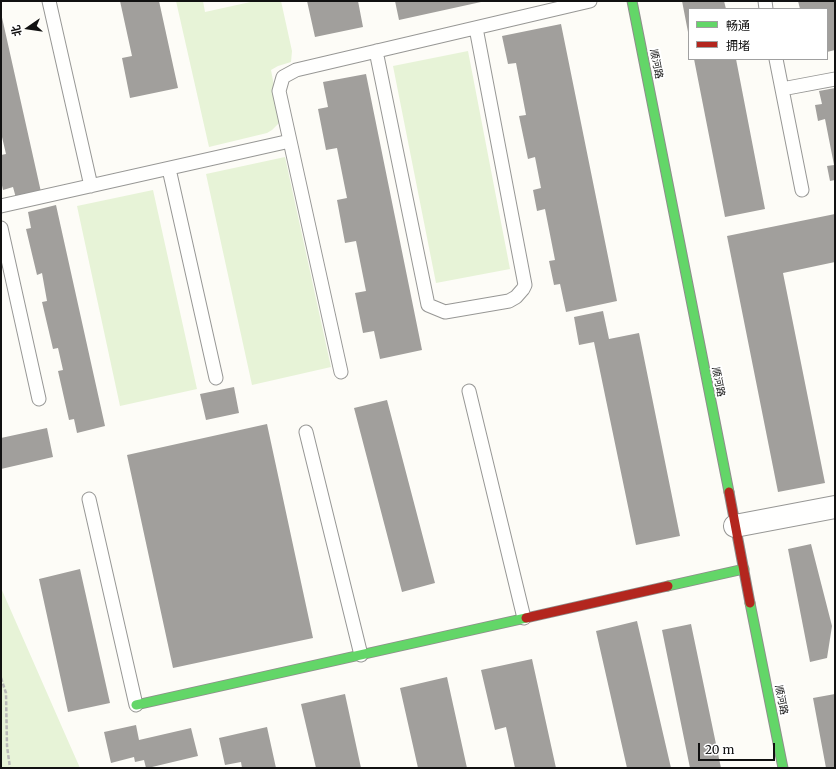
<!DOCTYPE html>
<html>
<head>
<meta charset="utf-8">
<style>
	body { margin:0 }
	#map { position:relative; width:836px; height:769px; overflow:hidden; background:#fdfcf7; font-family:Merriweather,"Noto Sans SC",serif }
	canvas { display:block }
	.frame { position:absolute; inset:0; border:2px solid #111; pointer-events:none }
	.legend { position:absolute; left:688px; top:8px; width:140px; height:52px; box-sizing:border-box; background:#fff; border:1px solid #a0a0a0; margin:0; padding:5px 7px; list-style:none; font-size:12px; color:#111 }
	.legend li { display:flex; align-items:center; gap:8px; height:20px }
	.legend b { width:20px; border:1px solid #a0a0a0 }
	.north { position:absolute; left:8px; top:8px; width:40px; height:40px; -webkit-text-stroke:3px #fff; paint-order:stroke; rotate:257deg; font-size:11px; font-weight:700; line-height:16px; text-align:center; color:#111 }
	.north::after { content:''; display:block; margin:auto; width:14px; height:18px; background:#111; clip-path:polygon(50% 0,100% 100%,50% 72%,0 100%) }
	.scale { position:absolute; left:698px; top:743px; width:77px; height:18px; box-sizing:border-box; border:2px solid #111; border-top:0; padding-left:5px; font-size:12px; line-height:14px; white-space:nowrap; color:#111; -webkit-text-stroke:3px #fff; paint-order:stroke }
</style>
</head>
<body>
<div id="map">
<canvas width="836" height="769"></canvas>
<div class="frame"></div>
<ul class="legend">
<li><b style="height:5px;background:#63d668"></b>畅通</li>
<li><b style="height:5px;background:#b3261e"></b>拥堵</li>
</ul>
<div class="north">北</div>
<div class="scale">20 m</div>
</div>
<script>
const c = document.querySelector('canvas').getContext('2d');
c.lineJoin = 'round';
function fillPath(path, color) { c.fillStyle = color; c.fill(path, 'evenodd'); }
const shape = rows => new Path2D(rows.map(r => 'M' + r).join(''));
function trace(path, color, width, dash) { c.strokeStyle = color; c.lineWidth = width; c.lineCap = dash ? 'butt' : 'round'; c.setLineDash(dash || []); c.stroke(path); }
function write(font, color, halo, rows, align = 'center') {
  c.font = font + ' Merriweather,"Noto Sans SC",serif'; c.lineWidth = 4; c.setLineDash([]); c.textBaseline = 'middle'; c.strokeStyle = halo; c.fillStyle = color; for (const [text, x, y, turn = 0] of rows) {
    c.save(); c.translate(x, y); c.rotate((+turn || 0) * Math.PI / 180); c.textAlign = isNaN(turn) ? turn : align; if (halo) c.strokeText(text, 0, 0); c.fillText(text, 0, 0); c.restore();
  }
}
fillPath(shape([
	[176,1,203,1,205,12,255,1,281,1,292,51,291,62,278,66,271,70,280,117,279,123,272,130,267,133,209,147],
	[468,51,510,269,436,283,393,66],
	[285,157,331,367,252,385,206,174],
	[153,190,197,389,120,406,77,206],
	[1,588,65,734,80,768,1,768]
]), '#e7f3d7');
fillPath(shape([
	[120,1,159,1,178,88,130,98,122,58,132,56],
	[307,1,358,1,363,27,315,37],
	[395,1,481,1,481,2,399,20],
	[682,1,724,1,726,9,689,9,689,32,688,32],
	[798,1,835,1,835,50,827,52,827,9,800,9],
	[1,13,41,192,16,198,13,187,3,190,1,181,1,155,6,154,2,137,1,137],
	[561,24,617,301,566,312,560,284,554,285,549,261,555,260,545,209,537,211,533,190,541,188,535,157,528,159,519,116,526,115,516,63,508,64,502,36],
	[694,59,736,59,765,209,725,217],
	[366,74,422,350,380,359,374,331,363,333,355,293,366,291,356,241,345,243,337,200,347,198,337,148,326,150,318,109,328,107,323,82],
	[835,88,835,180,830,181,827,166,834,165,825,119,818,121,815,105,822,104,819,91],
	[56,205,105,426,77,433,74,419,69,420,58,371,63,370,58,348,53,349,42,302,47,301,42,273,37,275,26,229,31,228,28,212],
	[835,214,835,262,783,273,825,483,778,492,727,236],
	[603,311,609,339,639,333,680,536,636,545,594,342,579,345,574,317],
	[234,387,239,413,206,420,200,394],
	[387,400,435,583,402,592,354,408],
	[267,424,313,638,173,668,127,455],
	[47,428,53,457,1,469,1,438],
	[811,544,832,626,827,658,810,662,788,549],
	[80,569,110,703,68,712,39,579],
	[637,621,671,768,627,768,596,631],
	[691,624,721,768,690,768,662,630],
	[532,659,556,768,515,768,506,727,495,730,481,670],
	[447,677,467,768,418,768,400,688],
	[345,694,361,768,316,768,301,704],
	[835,694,835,767,826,768,813,698],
	[136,725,139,740,191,728,198,756,152,767,153,768,146,768,144,760,135,762,134,757,111,763,104,732],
	[267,727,276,768,242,768,241,762,225,765,219,738]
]), '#a19f9c');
const lane = shape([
	[49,1,91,186],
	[765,1,766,9],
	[376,51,428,305,445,312,509,301,516,297,523,289,525,285,476,28],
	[776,59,802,190],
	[782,89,835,79],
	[169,169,216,378],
	[1,206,290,141],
	[1,228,39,399],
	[341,372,279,91,283,77,296,70,590,1],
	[469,391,524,618],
	[306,432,361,655],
	[89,499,136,705]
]);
const street = shape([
	[735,526,835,507]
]);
const fast = shape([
	[632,1,729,492],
	[668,586,744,569],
	[750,603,783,768],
	[136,705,526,618]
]);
const jam = shape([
	[729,492,750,603],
	[526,618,668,586]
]);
trace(lane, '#979795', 15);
trace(street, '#979795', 24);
trace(fast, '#8e8d8b', 11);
trace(jam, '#8e8d8b', 11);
trace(shape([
	[1,678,6,693,7,746,10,768]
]), '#b9b9b8', 2.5, [4, 2]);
trace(lane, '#fffffe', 13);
trace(street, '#fffffe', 22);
trace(fast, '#63d668', 9);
trace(jam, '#b3261e', 9);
write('10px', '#111', '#fff', [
	["顺河路",656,64,79],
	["顺河路",718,382,79],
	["顺河路",781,700,79]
]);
</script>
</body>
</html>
